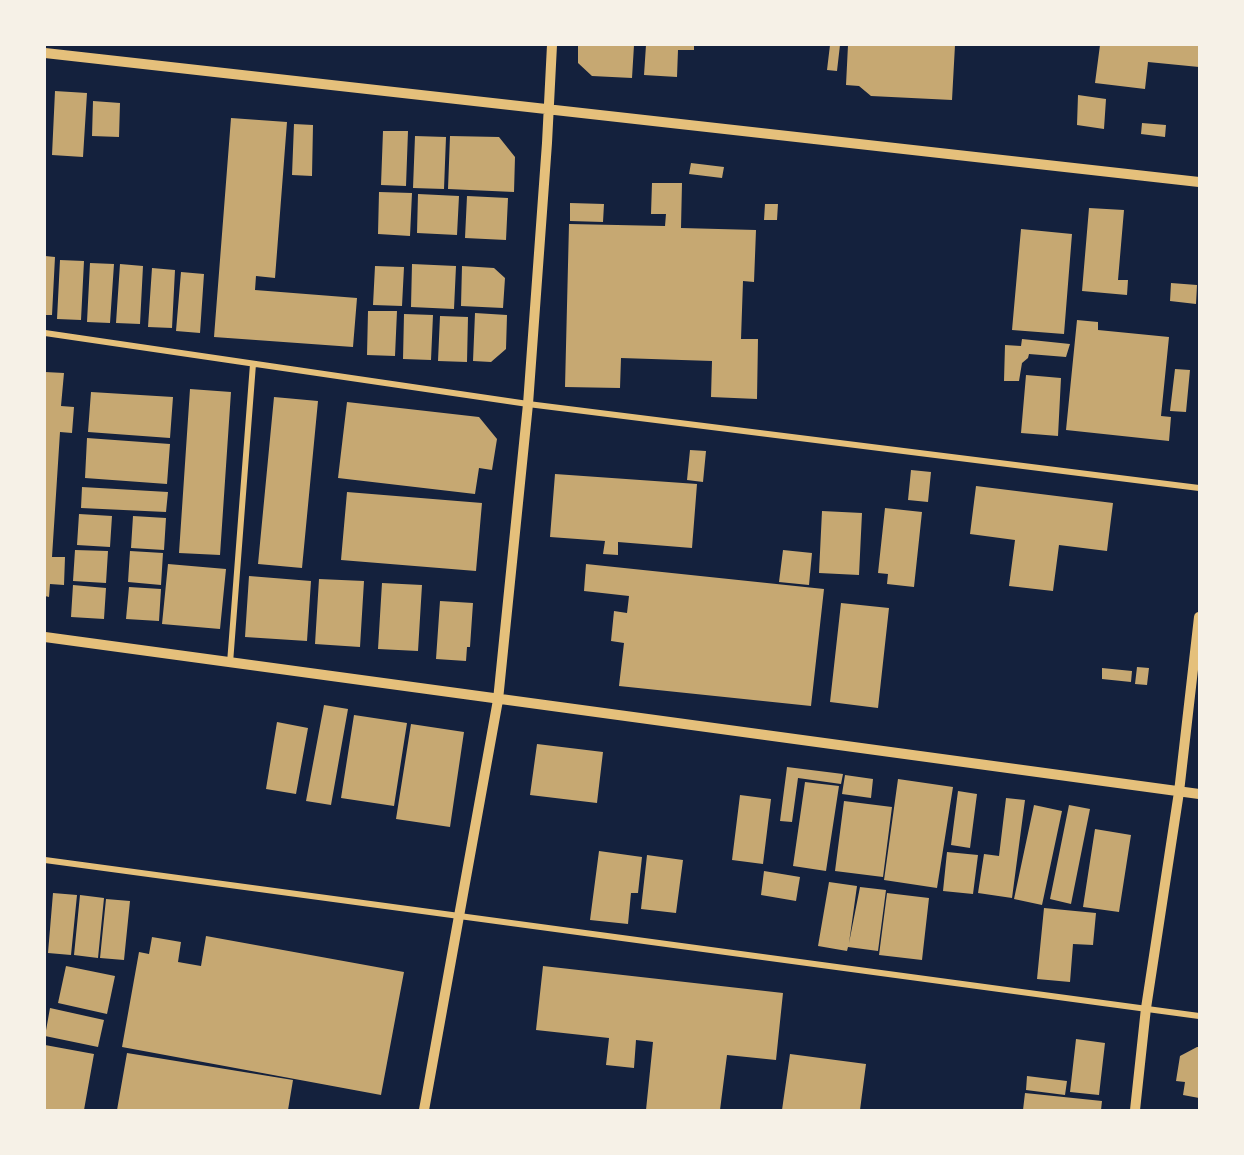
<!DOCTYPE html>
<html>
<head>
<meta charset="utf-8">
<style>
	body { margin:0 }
	#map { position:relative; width:1244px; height:1155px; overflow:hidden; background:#14213d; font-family:"Golos Text",sans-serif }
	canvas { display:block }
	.frame { position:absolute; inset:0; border:46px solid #f6f1e7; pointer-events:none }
</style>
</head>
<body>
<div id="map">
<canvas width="1244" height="1155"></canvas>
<div class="frame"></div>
</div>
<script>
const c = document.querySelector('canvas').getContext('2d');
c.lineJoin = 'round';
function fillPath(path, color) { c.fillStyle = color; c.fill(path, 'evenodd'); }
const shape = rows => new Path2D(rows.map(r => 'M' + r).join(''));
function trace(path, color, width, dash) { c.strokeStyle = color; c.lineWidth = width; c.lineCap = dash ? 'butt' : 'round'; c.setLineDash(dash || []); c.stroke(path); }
fillPath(shape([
	[578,45,634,45,632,78,592,76,578,63],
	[646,45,694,45,694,50,678,50,677,77,644,75],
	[830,45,840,45,837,71,827,70],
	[848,45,955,45,952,100,871,96,859,86,846,85],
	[1100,45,1199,45,1199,67,1148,62,1145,89,1095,83],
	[55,91,87,93,83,157,52,155],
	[1078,95,1106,99,1104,129,1077,125],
	[93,101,120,103,119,137,92,136],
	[231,118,287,122,275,278,256,276,255,290,357,298,353,347,214,337],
	[1142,123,1166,125,1165,137,1141,134],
	[294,124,313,125,312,176,292,175],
	[383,131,408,131,406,186,381,185],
	[415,136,446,137,444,189,413,188],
	[450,136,499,137,515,157,514,192,448,189],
	[691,163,724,167,722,178,689,174],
	[652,183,682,183,681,228,756,230,754,282,743,281,741,339,758,339,757,399,711,397,712,361,621,358,620,388,565,387,569,224,665,226,666,214,651,214],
	[379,192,412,193,410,236,378,234],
	[418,194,459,196,457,235,417,233],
	[467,196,508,198,506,240,465,238],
	[570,203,604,204,603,222,570,221],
	[765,204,778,204,777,220,764,220],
	[1089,208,1124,210,1118,280,1128,280,1127,295,1082,291],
	[1021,229,1072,234,1064,334,1012,330],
	[45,256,55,257,52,315,45,315],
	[60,260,84,261,81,320,57,319],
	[90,263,114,264,110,323,87,322],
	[120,264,143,266,140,324,116,323],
	[412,264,456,266,454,309,411,307],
	[375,266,404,267,402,306,373,305],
	[462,266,494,268,505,278,503,308,461,306],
	[152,268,175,270,172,328,148,327],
	[181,272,204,274,200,333,176,331],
	[1171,283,1197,285,1196,304,1170,301],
	[368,311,397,311,395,356,367,355],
	[475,313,507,315,506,349,491,362,473,361],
	[404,314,433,315,431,360,403,359],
	[440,316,468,317,467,362,438,361],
	[1077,320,1098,322,1098,330,1169,337,1161,416,1171,417,1169,441,1066,430],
	[1022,339,1070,344,1066,357,1029,354,1028,358,1022,363,1019,381,1004,381,1005,345,1021,346],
	[1175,369,1190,370,1186,412,1170,411],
	[45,372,64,373,61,406,74,407,72,433,60,432,52,557,65,557,64,585,50,584,49,597,45,596],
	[1026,375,1061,378,1058,436,1021,433],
	[190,389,231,392,220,555,179,553],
	[91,392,173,397,170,438,88,432],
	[274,397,318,401,302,568,258,564],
	[347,402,479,417,497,439,492,470,479,468,475,494,338,478],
	[87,438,170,444,167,484,85,478],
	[690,450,706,451,703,482,687,480],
	[911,470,931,472,928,502,908,500],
	[555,474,697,484,692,548,618,542,618,555,603,554,605,541,550,537],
	[976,486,1113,503,1107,551,1059,545,1053,591,1009,586,1015,540,970,534],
	[82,487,168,492,166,512,81,508],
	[347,492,482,503,476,571,341,560],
	[885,508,922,512,914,587,887,584,888,574,878,573],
	[822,511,862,513,859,575,819,573],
	[79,514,112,516,110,547,77,545],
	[133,516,166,518,164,550,131,548],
	[75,550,108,551,106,583,73,581],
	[783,550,812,553,809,585,779,582],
	[130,551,163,553,161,585,128,582],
	[168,564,226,569,220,629,162,624],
	[586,564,824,589,811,706,619,686,624,643,611,641,614,611,627,613,629,596,584,591],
	[249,576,311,581,307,641,245,637],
	[319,579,364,581,360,647,315,644],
	[382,583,422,585,418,651,378,649],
	[73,585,106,588,104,619,71,617],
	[129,587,161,589,159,621,126,619],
	[440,601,473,603,470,647,467,647,466,661,436,659],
	[841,603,889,608,878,708,830,702],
	[1137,667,1149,668,1147,685,1135,684],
	[1102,668,1132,671,1131,682,1102,679],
	[324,705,348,709,331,805,306,801],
	[354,715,407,723,394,806,341,798],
	[277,722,308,728,296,794,266,789],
	[411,724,464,732,450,827,396,819],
	[537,744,603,752,597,803,530,795],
	[787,767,843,774,841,784,798,778,792,822,780,821],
	[845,775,873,779,871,798,842,794],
	[898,779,953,787,937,888,884,880],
	[805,782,839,786,826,871,793,866],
	[958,791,977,794,970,848,951,845],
	[740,795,771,799,763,864,732,860],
	[1006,798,1025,800,1012,898,978,893,984,854,999,856],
	[844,801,892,807,883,877,835,871],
	[1034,805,1062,811,1042,905,1014,899],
	[1069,805,1090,809,1071,904,1050,899],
	[1095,829,1131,835,1119,912,1083,907],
	[599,851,642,857,638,893,631,893,628,924,590,920],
	[947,852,978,855,973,894,943,891],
	[647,855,683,860,676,913,641,909],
	[764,871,800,877,796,901,761,895],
	[829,882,857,886,849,943,860,887,886,890,878,951,848,947,847,951,818,946],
	[53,893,77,895,71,955,48,953],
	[887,893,929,898,922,960,879,955],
	[80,895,104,898,98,958,74,955],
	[106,899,130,901,124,960,100,958],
	[1044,908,1096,913,1093,945,1073,944,1070,982,1037,979],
	[206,936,404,972,381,1095,122,1047,139,952,149,954,152,937,181,942,178,962,201,966],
	[66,966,115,976,107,1014,58,1003],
	[543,966,783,993,776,1060,727,1055,720,1110,646,1110,653,1042,636,1040,634,1068,606,1065,609,1038,536,1030],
	[50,1008,104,1020,98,1047,45,1036],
	[1076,1039,1105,1043,1099,1095,1070,1092],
	[45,1045,94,1054,84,1110,45,1110],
	[1197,1047,1199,1047,1199,1098,1183,1095,1185,1082,1176,1081,1180,1056],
	[127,1053,293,1080,288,1110,117,1110],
	[790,1054,866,1064,860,1110,782,1110],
	[1027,1076,1067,1081,1065,1095,1026,1090],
	[1025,1093,1102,1101,1101,1110,1023,1110]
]), '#c6a872');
trace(shape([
	[45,333,528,404,1199,488],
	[230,663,253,364],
	[45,860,1199,1016]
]), '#e5c07b', 6);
trace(shape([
	[45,53,1199,182],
	[45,637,1199,794],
	[424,1110,498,700,528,404,547,143,552,45],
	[1135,1110,1146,1008,1179,792,1199,617]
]), '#e5c07b', 10);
</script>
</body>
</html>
